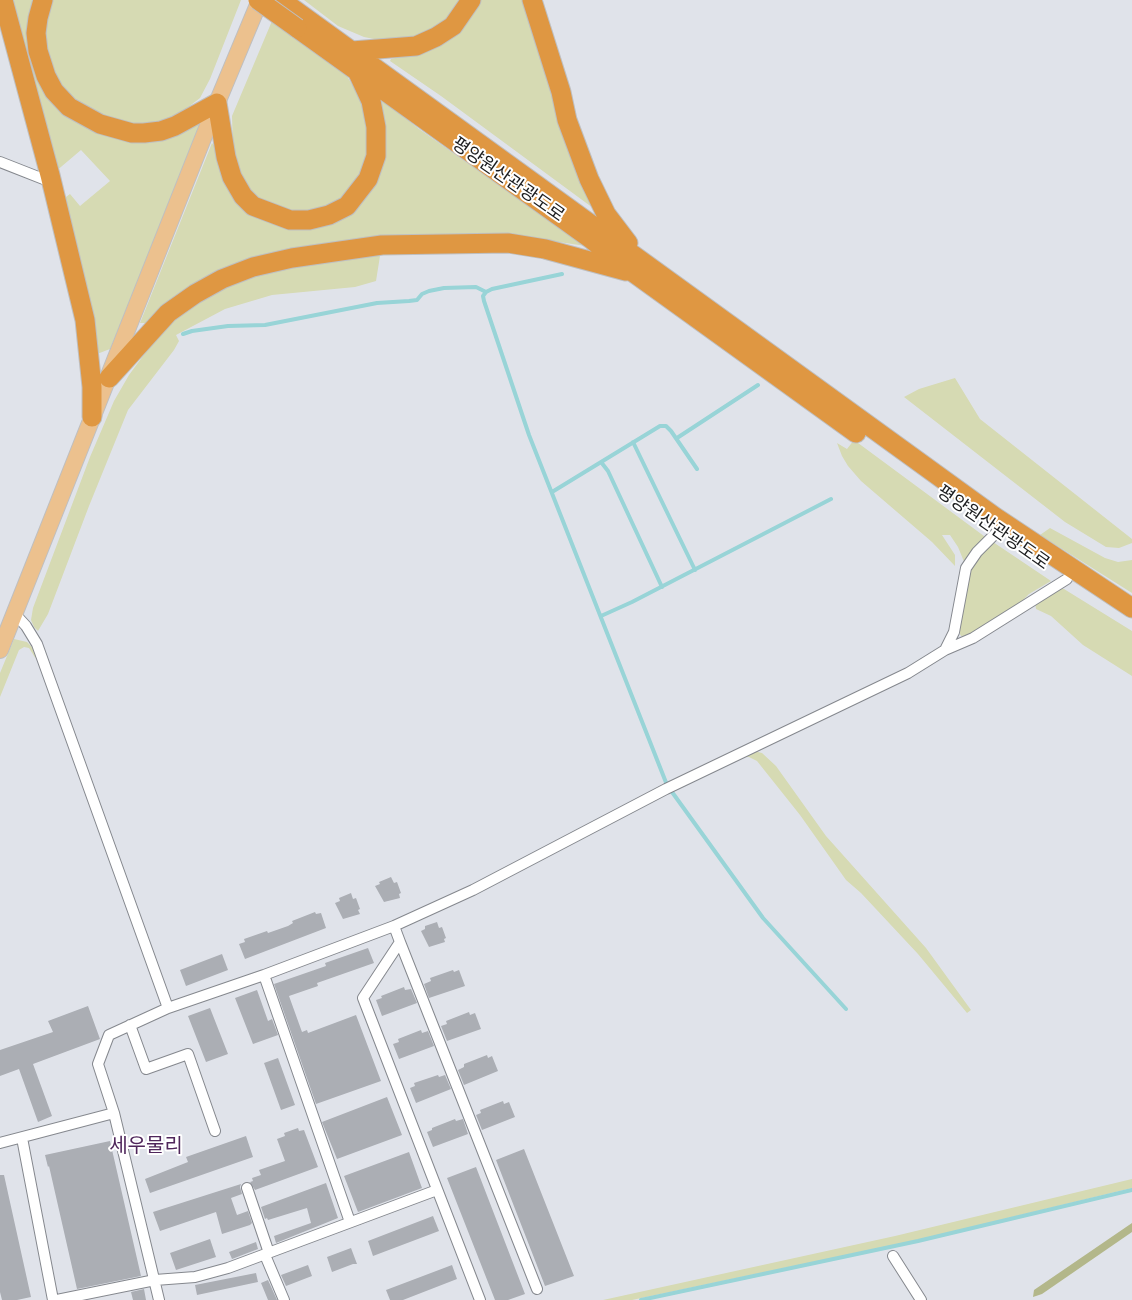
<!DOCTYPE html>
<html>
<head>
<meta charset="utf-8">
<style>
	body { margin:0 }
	canvas { display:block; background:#e0e3ea }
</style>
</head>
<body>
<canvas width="1132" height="1300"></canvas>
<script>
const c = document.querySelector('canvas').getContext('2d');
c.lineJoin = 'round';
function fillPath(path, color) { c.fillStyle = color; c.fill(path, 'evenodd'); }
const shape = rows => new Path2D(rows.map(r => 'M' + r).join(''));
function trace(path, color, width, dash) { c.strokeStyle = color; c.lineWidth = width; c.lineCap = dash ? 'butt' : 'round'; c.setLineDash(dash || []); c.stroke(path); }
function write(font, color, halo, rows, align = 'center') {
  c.font = font + ' "Fira Sans","Noto Sans KR",sans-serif'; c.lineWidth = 4; c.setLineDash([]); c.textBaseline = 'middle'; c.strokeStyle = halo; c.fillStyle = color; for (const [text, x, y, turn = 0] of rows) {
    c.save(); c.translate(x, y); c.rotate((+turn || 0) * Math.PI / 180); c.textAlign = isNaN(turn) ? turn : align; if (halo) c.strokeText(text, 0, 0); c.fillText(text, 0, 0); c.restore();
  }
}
fillPath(shape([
	[6,0,35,0,34,53,98,129,191,123,201,125,110,349,97,354,63,199,70,194,80,206,110,181,81,150,55,172],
	[52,0,241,0,210,79,200,98,174,118,143,126,108,119,73,99,61,84,53,70,48,49,45,30,49,8],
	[304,0,466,0,451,19,416,38,399,40,374,39,364,37,338,26],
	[481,0,525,0,552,95,569,149,608,219,441,96,390,61,391,59,417,53,476,9],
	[272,21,347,76,363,104,373,145,357,186,329,209,289,213,256,199,238,171,233,149,232,116],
	[378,96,419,129,586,246,511,235,462,234,381,236,286,250,249,258,222,269,148,323,140,323,212,143,218,151,228,180,289,223,366,191],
	[373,255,380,256,376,281,355,287,272,295,225,309,176,335,179,341,174,350,128,410,89,506,48,614,38,631,34,627,31,620,33,608,90,457,114,401,129,375,157,337,181,315,198,302,232,283,287,266],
	[955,378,980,419,1132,539,1132,543,1119,548,1106,547,1065,522,904,397,919,389],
	[854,440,988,539,965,564,958,547,950,535,942,535,955,555,955,566,932,542,861,481,848,466,842,456,837,443,847,449],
	[1050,528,1105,558,1118,562,1132,560,1132,593,1040,535],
	[993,542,1051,581,1029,594,1018,605,971,635,961,636,958,630,971,564],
	[1060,588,1064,589,1132,631,1132,676,1083,645,1051,616,1036,609,1035,602],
	[14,639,27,642,33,648,36,659,29,648,24,647,19,650,0,697,0,673],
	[754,751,762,753,776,766,826,836,926,948,971,1010,967,1013,918,954,861,893,846,880,800,815,757,761,749,757,741,757],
	[1132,1179,1132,1188,917,1240,632,1300,603,1300,895,1236]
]), '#d6dab3');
fillPath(shape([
	[1132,1223,1132,1232,1042,1294,1033,1297,1034,1290]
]), '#b3b78a');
trace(shape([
	[562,274,492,289,486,292,483,296,484,301,529,435,667,785],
	[183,334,192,331,228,326,265,325,377,303,409,301,417,300,422,294,429,291,444,288,476,287,486,292],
	[677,438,758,385],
	[633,442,695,570],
	[601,462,608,471,662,587],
	[552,492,660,426,666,426,671,431,697,469],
	[601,616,632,602,831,499],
	[672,792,763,918,846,1009],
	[641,1300,918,1241,1132,1190]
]), '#98d4d7', 4);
fillPath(shape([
	[391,877,394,883,397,882,401,893,399,894,400,898,384,902,375,886,380,884,379,882],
	[351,893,353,899,356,898,360,909,358,910,360,914,343,919,335,903,340,901,339,898],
	[315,912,316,914,321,913,326,928,245,959,239,944,245,942,244,939,267,931,268,933,288,926,293,923,292,921],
	[437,922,439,928,442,927,446,938,444,939,445,942,429,947,421,931,425,929,425,926],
	[368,948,374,963,317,983,318,986,289,996,302,1032,307,1030,308,1033,356,1015,381,1081,316,1104,274,984,326,966,325,963],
	[222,954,228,970,186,986,180,970],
	[453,970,454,972,459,970,465,986,429,998,424,984,431,981,430,978],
	[404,987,405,990,411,989,417,1003,382,1016,376,1000,382,998,381,996],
	[257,990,268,1021,272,1019,278,1035,253,1044,235,998],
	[88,1006,100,1039,33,1064,52,1116,38,1122,19,1069,0,1076,0,1050,53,1032,48,1021],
	[210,1008,228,1054,206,1062,188,1016],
	[469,1012,470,1015,475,1013,481,1029,447,1041,441,1026,447,1024,446,1021],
	[421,1030,422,1033,428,1031,434,1046,399,1059,393,1044,399,1042,398,1039],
	[487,1055,488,1058,492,1056,498,1071,464,1085,458,1070,464,1067,464,1064],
	[278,1058,295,1105,281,1110,264,1063],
	[438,1075,439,1077,445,1075,451,1089,416,1103,410,1088,415,1086,414,1083],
	[387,1097,402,1135,337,1159,322,1122],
	[503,1101,504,1104,509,1102,515,1117,482,1130,476,1115,481,1113,480,1110],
	[455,1119,456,1121,463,1119,468,1134,433,1147,427,1132,432,1130,432,1128],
	[298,1128,299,1131,304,1130,318,1167,255,1190,250,1182,253,1181,252,1178,261,1175,259,1170,285,1161,277,1139,285,1136,284,1133],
	[246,1136,253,1157,150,1193,145,1179,188,1162,186,1157],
	[110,1141,141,1276,77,1289,49,1166,48,1167,45,1155],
	[524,1149,574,1276,545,1286,496,1160],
	[409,1152,422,1188,358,1212,344,1176],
	[476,1167,525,1294,508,1300,495,1300,447,1178],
	[0,1175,4,1175,31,1297,17,1300,2,1300,0,1292],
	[326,1183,338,1218,276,1243,274,1236,311,1223,307,1208,268,1220,267,1218,265,1219,261,1207],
	[241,1184,240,1187,242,1194,231,1198,237,1215,248,1211,252,1223,250,1225,222,1234,216,1212,160,1231,153,1212],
	[433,1216,439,1231,373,1256,368,1241],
	[210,1239,216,1257,176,1270,170,1253],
	[256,1242,258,1249,232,1259,229,1252],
	[351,1248,357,1264,353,1264,332,1272,327,1257],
	[308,1265,312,1276,286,1286,281,1275],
	[452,1265,457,1279,403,1300,390,1300,386,1290],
	[256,1273,258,1282,197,1295,195,1285],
	[268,1280,277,1300,268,1300,261,1283],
	[144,1289,146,1300,133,1300,131,1292]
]), '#abaeb4');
const minor = shape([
	[0,162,51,182],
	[15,614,26,626,37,644,168,1008],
	[945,650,954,632,966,568,977,552,997,532],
	[394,926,400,942,363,998,480,1300],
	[400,942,537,1289],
	[264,975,350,1222],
	[130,1025,146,1069,188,1054,215,1131],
	[114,1113,159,1300],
	[22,1138,53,1300],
	[0,1143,114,1113,98,1064,109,1035,168,1008,264,975,394,926,473,890,666,789,908,673,945,650,973,638,1067,579],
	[247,1188,269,1253],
	[265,1255,284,1300],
	[893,1256,921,1300],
	[57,1300,155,1280,195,1277,228,1268,437,1190]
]);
const primary = shape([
	[0,650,217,103,260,0]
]);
const motorway = shape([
	[3,0,50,175,85,320,92,387,92,417],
	[43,0,38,18,36,33,38,51,46,76,54,91,69,107,100,124,132,133,144,133,161,131,175,126,217,103,226,157,232,177,243,196,253,206,290,220,309,220,329,215,347,206,368,179,376,156,376,127,371,101,358,73],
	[281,0,995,517,1132,608],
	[532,0,561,92,567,120,589,179,606,214,628,243],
	[297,28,591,239,634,273,856,433],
	[352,51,416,46,436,37,453,26,471,0],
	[109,378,168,313,195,294,222,279,253,267,292,258,382,245,508,243,545,249,626,271]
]);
trace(minor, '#85888e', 12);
trace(primary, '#bfbfc0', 18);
trace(motorway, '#bfbfc0', 21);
trace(minor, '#fff', 10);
trace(primary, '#ecc18e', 16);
trace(motorway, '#df9742', 19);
const motorwayBridge = shape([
	[258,0,297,28]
]);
trace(motorwayBridge, '#bfbfc0', 21, []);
trace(motorwayBridge, '#df9742', 19);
write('18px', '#1b1c1e', '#fff', [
	["평양원산관광도로",508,180,35],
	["평양원산관광도로",993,528,35]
]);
write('20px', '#4f265b', '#fff', [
	["세우물리",146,1146]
]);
</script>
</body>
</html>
